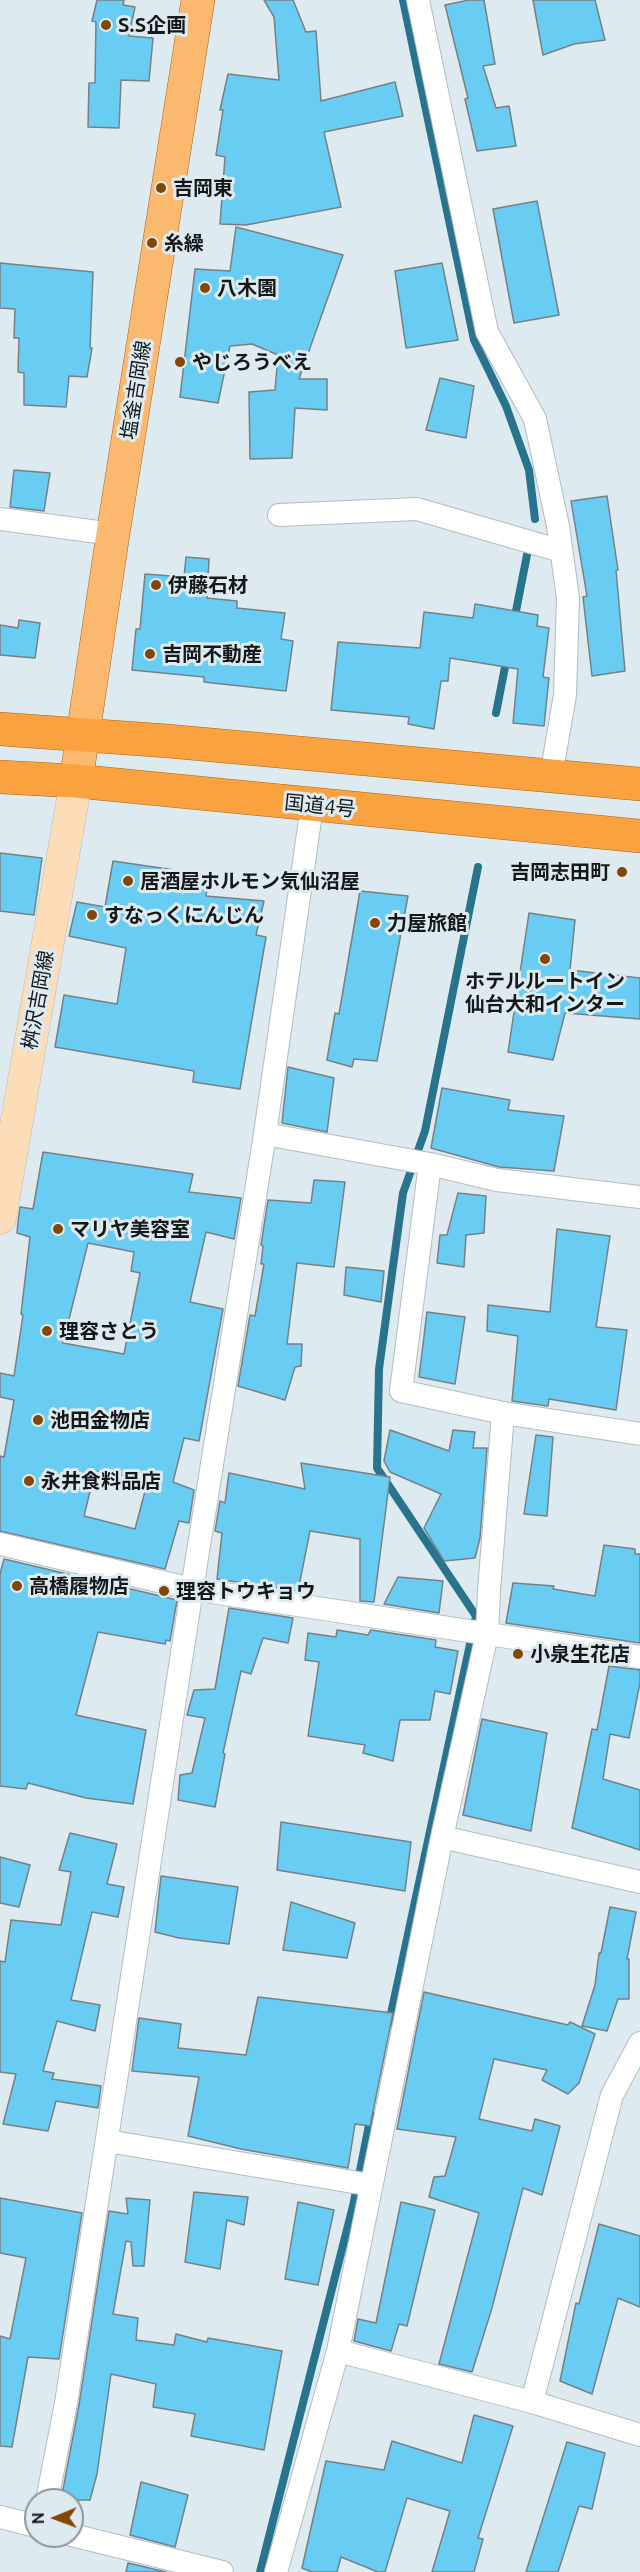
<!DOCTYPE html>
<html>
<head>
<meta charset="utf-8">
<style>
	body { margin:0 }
	#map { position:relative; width:640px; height:2572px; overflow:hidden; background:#ddeaef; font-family:Ubuntu,sans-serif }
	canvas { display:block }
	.north { position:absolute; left:24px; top:2488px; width:60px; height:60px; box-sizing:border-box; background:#ddeaef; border:2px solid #8d969a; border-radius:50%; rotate:269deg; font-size:16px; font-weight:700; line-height:24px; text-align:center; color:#14181a }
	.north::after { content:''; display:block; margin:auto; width:21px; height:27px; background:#834603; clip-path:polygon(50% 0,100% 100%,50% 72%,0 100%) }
</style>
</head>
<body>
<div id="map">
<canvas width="640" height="2572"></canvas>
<div class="north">N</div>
</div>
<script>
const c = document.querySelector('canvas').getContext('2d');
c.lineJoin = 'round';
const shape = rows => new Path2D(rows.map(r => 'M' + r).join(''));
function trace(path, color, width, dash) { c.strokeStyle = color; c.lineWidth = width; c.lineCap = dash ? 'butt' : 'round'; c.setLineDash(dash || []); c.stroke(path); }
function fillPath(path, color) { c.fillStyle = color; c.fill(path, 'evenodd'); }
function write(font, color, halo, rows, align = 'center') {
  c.font = font + ' Ubuntu,"Noto Sans JP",sans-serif'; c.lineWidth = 6; c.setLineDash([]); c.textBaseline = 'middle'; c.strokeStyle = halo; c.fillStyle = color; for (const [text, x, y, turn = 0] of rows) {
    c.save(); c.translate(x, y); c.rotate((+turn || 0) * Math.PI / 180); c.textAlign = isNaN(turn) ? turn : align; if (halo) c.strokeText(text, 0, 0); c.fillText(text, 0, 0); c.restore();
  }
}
trace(shape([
	[403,0,474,340,506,406,529,470,535,519],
	[514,621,527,555],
	[496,713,507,657],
	[389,2023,476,1616,377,1468,379,1369,403,1193,425,1131,478,867],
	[260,2572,353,2206,371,2115]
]), '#28748e', 8);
const building = shape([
	[97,0,124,0,123,5,135,7,129,36,153,38,149,81,121,80,119,128,88,127,89,83,95,83,96,22,92,21,97,0],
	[264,0,293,0,306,32,316,31,321,101,395,82,403,116,324,132,341,207,246,225,220,224,225,157,216,155,223,110,220,110,228,74,279,80,274,17,264,0],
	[469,0,484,0,495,64,483,66,496,108,509,106,516,146,477,151,465,99,468,98,445,5,469,0],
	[533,0,595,0,605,40,574,44,543,55,533,0],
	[537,201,559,315,514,323,493,209,537,201],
	[236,227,343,255,299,379,327,379,327,410,295,408,292,458,250,459,249,392,275,390,278,355,252,344,230,346,218,403,180,397,195,269,230,271,236,227],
	[0,263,93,272,90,348,92,348,87,377,69,376,66,407,24,405,24,373,18,372,19,338,14,338,15,309,0,308,0,263],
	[442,263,458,340,406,348,395,271,442,263],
	[440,378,474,386,466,438,426,430,440,378],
	[14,470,50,473,44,511,10,507,14,470],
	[607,496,618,570,616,570,625,671,592,676,583,597,587,596,571,501,607,496],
	[186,557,209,559,207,598,237,601,237,608,285,613,281,639,293,641,286,691,204,682,204,677,132,670,136,629,140,629,145,574,184,577,186,557],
	[475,604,538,615,537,626,549,628,543,677,549,678,544,726,513,723,518,669,450,658,448,681,441,681,434,729,408,724,409,717,331,710,338,642,420,648,424,612,473,618,475,604],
	[19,620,40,623,35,658,0,655,0,625,18,628,19,620],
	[0,853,42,858,34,915,0,911,0,853],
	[113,861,209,875,206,896,264,901,256,935,266,937,240,1089,193,1082,194,1071,55,1047,64,995,117,1004,126,948,69,936,77,902,105,907,113,861],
	[360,891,408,896,377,1061,354,1059,352,1067,327,1060,335,1013,339,1014,360,891],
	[529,913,575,920,570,970,640,978,640,1019,565,1013,553,1060,508,1052,529,913],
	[288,1067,334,1078,327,1132,282,1123,288,1067],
	[442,1088,510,1100,508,1110,564,1116,554,1171,499,1167,431,1148,442,1088],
	[43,1152,193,1174,189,1192,241,1198,234,1239,206,1232,190,1302,223,1309,199,1441,184,1438,173,1482,194,1490,189,1523,179,1521,165,1569,0,1531,0,1456,4,1457,14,1400,0,1397,0,1373,14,1376,23,1315,21,1314,30,1237,17,1233,18,1222,20,1207,33,1209,43,1152],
	[88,1243,134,1252,131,1271,140,1273,124,1354,63,1343,88,1243],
	[95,1471,148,1480,135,1529,84,1516,95,1471],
	[314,1180,345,1182,334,1267,297,1263,287,1344,302,1344,301,1366,295,1367,285,1400,238,1386,250,1315,255,1316,264,1264,261,1264,263,1246,261,1245,268,1200,311,1203,314,1180],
	[458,1193,486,1196,484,1233,466,1235,464,1267,437,1263,440,1235,447,1235,458,1193],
	[557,1229,610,1236,596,1327,627,1330,616,1410,549,1399,548,1406,512,1401,518,1336,487,1331,488,1305,550,1312,557,1229],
	[346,1267,384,1271,381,1302,344,1295,346,1267],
	[427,1312,465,1317,455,1384,419,1377,427,1312],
	[390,1430,449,1451,453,1430,475,1432,473,1448,487,1448,480,1538,475,1558,444,1561,424,1528,441,1494,390,1472,384,1461,390,1430],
	[536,1435,553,1437,547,1516,524,1514,536,1435],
	[301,1463,390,1477,374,1602,360,1601,360,1539,310,1531,298,1591,217,1579,222,1533,215,1531,220,1501,225,1503,229,1473,305,1489,301,1463],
	[604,1545,635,1549,635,1554,640,1554,640,1643,506,1623,513,1583,554,1586,553,1589,595,1596,604,1545],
	[4,1559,177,1600,170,1641,166,1640,165,1644,98,1632,76,1715,146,1730,133,1804,86,1798,28,1783,26,1789,0,1786,0,1574,4,1559],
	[398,1577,443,1581,439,1613,384,1604,398,1577],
	[229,1608,293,1618,288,1643,263,1638,251,1674,241,1671,223,1753,225,1754,215,1807,178,1800,180,1775,192,1773,205,1718,187,1715,194,1690,215,1689,229,1608],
	[337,1630,368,1635,371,1630,436,1640,435,1647,458,1651,450,1694,435,1691,430,1720,400,1720,393,1761,363,1753,365,1745,308,1736,319,1662,305,1660,308,1633,336,1637,337,1630],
	[609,1666,640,1670,640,1683,629,1738,610,1734,603,1779,640,1790,640,1850,572,1828,592,1729,597,1730,609,1666],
	[482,1719,547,1733,531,1831,463,1815,482,1719],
	[281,1822,411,1842,405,1891,277,1870,281,1822],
	[70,1833,117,1844,107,1884,124,1887,118,1917,92,1912,71,2000,100,2005,95,2031,57,2021,43,2071,54,2073,52,2079,101,2086,98,2108,56,2101,48,2131,3,2124,16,2074,0,2072,0,1961,5,1962,11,1920,61,1925,71,1872,59,1870,70,1833],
	[0,1857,30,1865,19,1907,0,1903,0,1857],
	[161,1876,238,1887,229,1944,179,1938,155,1932,161,1876],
	[291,1902,355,1923,347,1958,283,1950,291,1902],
	[610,1907,636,1912,627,1959,629,1959,629,1999,618,1999,607,2031,582,2026,595,1985,599,1953,601,1953,610,1907],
	[424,1992,568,2025,570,2022,595,2034,579,2083,568,2094,542,2080,547,2070,494,2059,479,2119,532,2131,535,2119,560,2126,542,2195,523,2188,492,2308,472,2372,439,2364,479,2213,429,2197,434,2177,445,2176,456,2137,397,2129,424,1992],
	[258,1997,393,2013,370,2126,355,2124,348,2168,241,2149,188,2136,199,2077,132,2071,139,2018,181,2024,178,2048,246,2055,258,1997],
	[194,2192,248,2197,244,2225,227,2220,220,2269,185,2262,194,2192],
	[0,2198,82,2213,59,2359,28,2357,12,2447,0,2446,0,2336,10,2339,26,2258,0,2253,0,2198],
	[126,2198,150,2200,144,2266,133,2266,131,2242,126,2241,113,2314,138,2318,136,2340,174,2345,176,2334,207,2342,208,2338,282,2351,264,2450,191,2436,195,2414,153,2407,156,2384,111,2374,97,2474,90,2500,61,2500,79,2405,109,2211,128,2214,126,2198],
	[298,2202,334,2210,318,2285,285,2279,298,2202],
	[401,2202,435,2210,407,2326,399,2324,391,2351,354,2341,358,2319,376,2323,401,2202],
	[599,2224,640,2236,640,2307,618,2298,592,2394,560,2381,576,2303,579,2304,599,2224],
	[474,2415,513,2426,478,2538,483,2539,474,2572,432,2572,450,2511,407,2498,385,2572,378,2572,341,2557,337,2572,312,2572,302,2568,326,2461,384,2470,392,2441,462,2463,474,2415],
	[567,2442,605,2453,592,2509,579,2506,558,2572,526,2572,567,2442],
	[141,2482,188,2495,175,2547,130,2535,141,2482],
	[128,2563,166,2572,126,2572,128,2563]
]);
fillPath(building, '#69cdf3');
trace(building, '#758186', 1.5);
const minor = shape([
	[418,0,487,332,535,419,558,526,568,598,565,695,551,776],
	[279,515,417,509,561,551],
	[0,519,113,534],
	[265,1134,430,1164,497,1180,640,1197],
	[430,1164,401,1391,503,1413,640,1434],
	[0,1544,192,1589,640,1657],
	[442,1837,640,1882],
	[107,2141,371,2185],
	[338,2351,532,2402,640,2435],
	[532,2402,612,2095,640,2043],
	[47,2500,66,2403,192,1589,265,1134,312,806],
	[0,2517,36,2526],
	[72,2535,222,2572],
	[276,2572,338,2351,442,1837,487,1634,489,1591,503,1413]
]);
const secondary = shape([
	[0,1218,76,781]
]);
const primary = shape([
	[76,781,113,534,198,0]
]);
const trunk = shape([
	[0,729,168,741,640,784],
	[0,777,76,781,640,836]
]);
trace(minor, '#b1bdc3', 24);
trace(secondary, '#b1bdc3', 33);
trace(primary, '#a96314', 34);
trace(trunk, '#a96314', 34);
trace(minor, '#fff', 22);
trace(secondary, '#fddcb8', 32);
trace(primary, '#fbb970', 33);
trace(trunk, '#faa240', 33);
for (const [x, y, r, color] of [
	[106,25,6,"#834603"],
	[161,188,6,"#834603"],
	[152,243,6,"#834603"],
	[205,288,6,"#834603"],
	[180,362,6,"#834603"],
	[156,585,6,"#834603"],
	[150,654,6,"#834603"],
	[622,872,6,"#834603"],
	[128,881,6,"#834603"],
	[92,915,6,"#834603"],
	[375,923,6,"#834603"],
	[545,959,6,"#834603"],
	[58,1229,6,"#834603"],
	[47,1331,6,"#834603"],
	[38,1420,6,"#834603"],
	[29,1481,6,"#834603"],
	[17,1586,6,"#834603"],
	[164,1591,6,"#834603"],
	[518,1654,6,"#834603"]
]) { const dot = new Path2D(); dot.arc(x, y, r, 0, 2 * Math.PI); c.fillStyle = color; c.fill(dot); trace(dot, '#ddeaef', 2); }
write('bold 20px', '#14181a', '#ddeaef', [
	["S.S企画",118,25],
	["吉岡東",173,188],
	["糸繰",164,243],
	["八木園",217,288],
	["やじろうべえ",192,362],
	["伊藤石材",168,585],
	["吉岡不動産",162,654],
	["吉岡志田町",610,872,"right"],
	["居酒屋ホルモン気仙沼屋",140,881],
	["すなっくにんじん",104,915],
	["力屋旅館",387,923],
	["ホテルルートイン",545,981,"center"],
	["仙台大和インター",545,1004,"center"],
	["マリヤ美容室",70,1229],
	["理容さとう",59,1331],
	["池田金物店",50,1420],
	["永井食料品店",41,1481],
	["高橋履物店",29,1586],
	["理容トウキョウ",176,1591],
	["小泉生花店",530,1654]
], 'left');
write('20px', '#14181a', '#ddeaef', [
	["塩釜吉岡線",136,390,-81],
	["国道4号",320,806,6],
	["桝沢吉岡線",38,1000,-80]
]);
</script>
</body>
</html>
